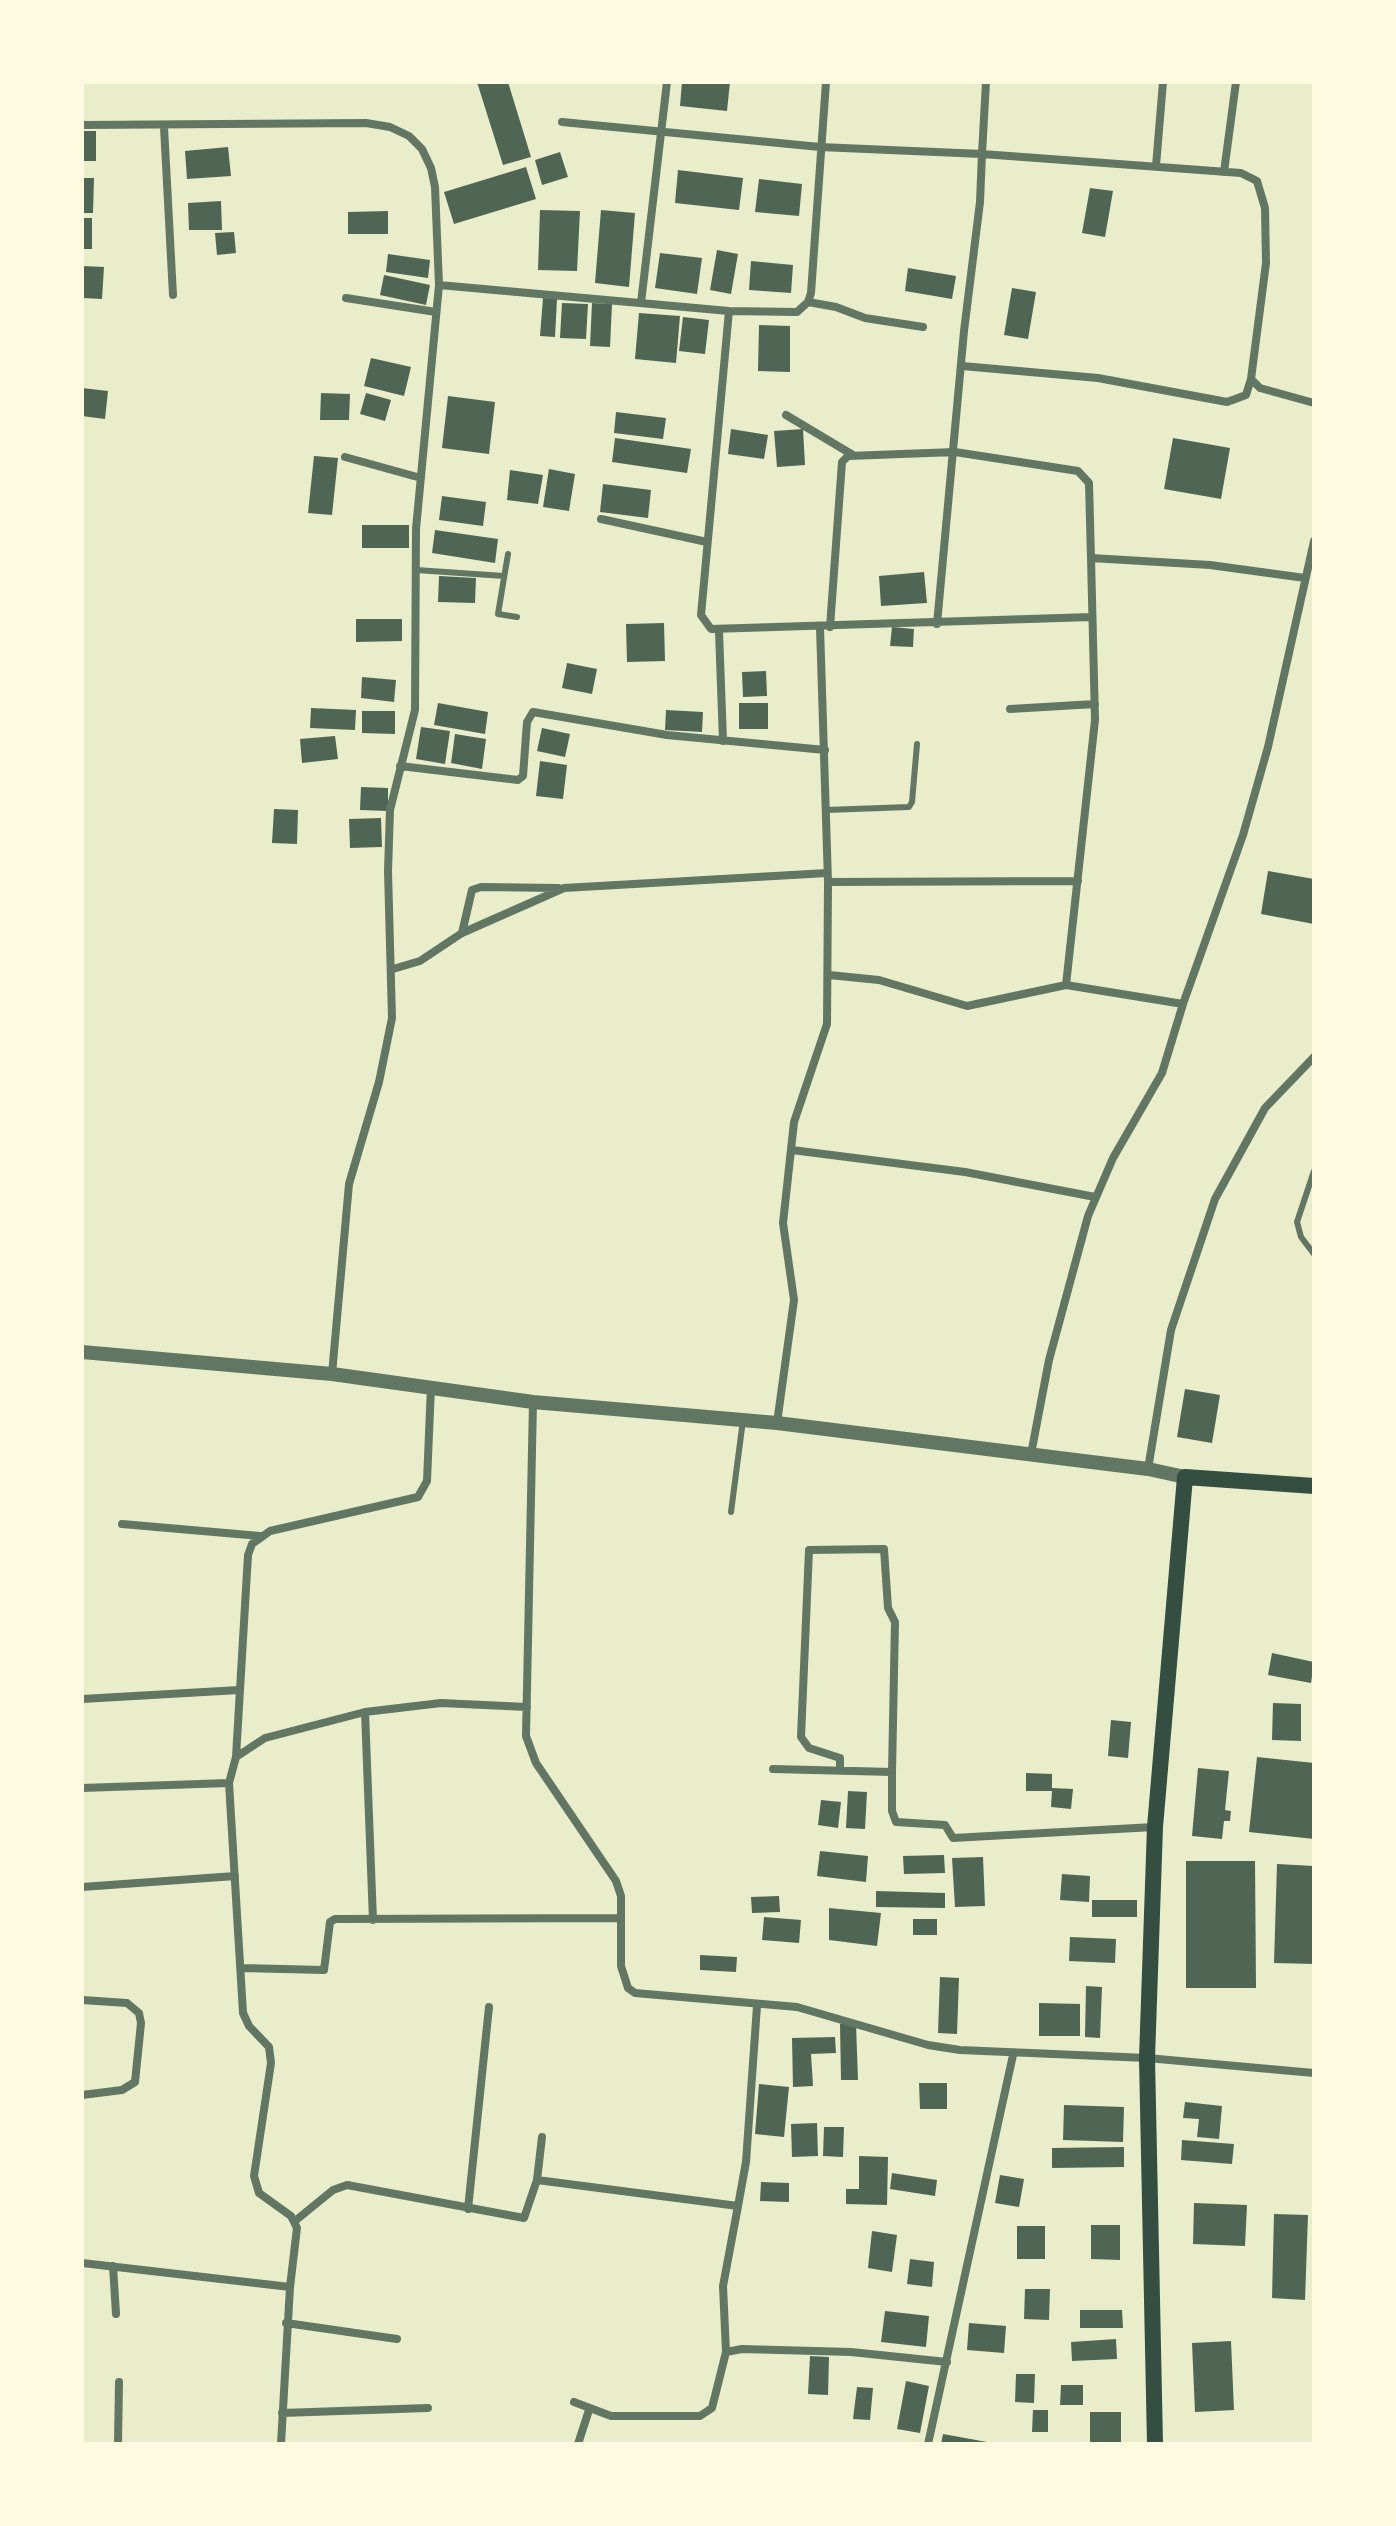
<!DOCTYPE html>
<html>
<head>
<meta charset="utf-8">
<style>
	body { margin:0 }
	#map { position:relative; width:1396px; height:2526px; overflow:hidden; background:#e9edc9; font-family:"Sofia Sans Condensed",sans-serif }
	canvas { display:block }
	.frame { position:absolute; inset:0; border:84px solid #fefae0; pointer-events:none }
</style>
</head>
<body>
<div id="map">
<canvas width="1396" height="2526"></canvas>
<div class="frame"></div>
</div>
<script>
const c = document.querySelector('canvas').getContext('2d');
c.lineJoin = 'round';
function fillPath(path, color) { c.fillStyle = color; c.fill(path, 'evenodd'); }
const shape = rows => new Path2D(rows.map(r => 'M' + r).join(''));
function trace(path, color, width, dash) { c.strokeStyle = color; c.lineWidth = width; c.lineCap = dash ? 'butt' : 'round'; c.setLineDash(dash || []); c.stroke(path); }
fillPath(shape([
	[477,82,508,82,531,157,503,165],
	[682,82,730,82,727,111,680,106],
	[82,131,96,131,96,161,82,161],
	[228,147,231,176,187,179,185,151],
	[560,152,568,177,542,185,535,160],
	[526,167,536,199,454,224,444,192],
	[678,170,743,178,739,210,675,203],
	[82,178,94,178,93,213,82,213],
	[759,179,802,184,799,216,755,212],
	[1090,188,1113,191,1105,237,1082,233],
	[221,201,222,230,189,230,188,203],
	[540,210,580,211,577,271,538,270],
	[601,210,635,213,629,287,595,283],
	[388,211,388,234,348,234,348,212],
	[82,218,92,218,92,249,82,249],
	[234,232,236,253,217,255,215,233],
	[717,250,738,254,731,294,710,290],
	[660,253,702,258,697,294,655,288],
	[388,254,430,260,428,278,386,272],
	[751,261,793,265,791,293,749,290],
	[82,266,104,267,102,299,82,298],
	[908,268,956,276,952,299,905,291],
	[384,275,430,285,426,305,380,295],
	[1012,288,1036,292,1028,339,1004,335],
	[543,298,557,299,555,337,540,336],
	[562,303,588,304,586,339,560,338],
	[592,303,612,304,610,347,590,346],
	[639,313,680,316,676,363,635,359],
	[683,317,709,320,705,354,679,351],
	[759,325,790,326,790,372,758,371],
	[371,358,411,367,404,396,364,386],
	[82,388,108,391,105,419,82,416],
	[321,393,350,394,349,420,320,420],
	[366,393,391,400,385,421,360,414],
	[448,396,495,402,489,454,442,448],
	[616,412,666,418,663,439,614,433],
	[731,429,768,435,764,459,728,454],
	[803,429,805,465,777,467,774,431],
	[615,438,691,449,687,473,612,462],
	[1173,438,1230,448,1221,499,1164,489],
	[314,456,338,458,332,515,308,513],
	[549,469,575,474,569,511,543,507],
	[510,470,543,475,538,504,507,500],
	[603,484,651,490,648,518,600,512],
	[442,496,486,502,483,526,439,520],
	[362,525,409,525,409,548,362,548],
	[435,530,498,539,495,563,432,553],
	[924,572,927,603,881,606,879,576],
	[439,576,476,578,475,603,438,602],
	[356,619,402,619,402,641,356,642],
	[664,623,665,661,627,662,626,624],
	[892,627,914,629,913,647,890,646],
	[567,663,597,669,592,694,562,688],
	[766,671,767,696,743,697,742,672],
	[362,677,396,680,394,702,361,698],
	[438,703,488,712,485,734,434,725],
	[739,703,768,703,768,729,739,729],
	[311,708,356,710,355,730,310,728],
	[666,710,703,712,702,732,665,730],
	[362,711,395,711,395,734,362,733],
	[421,727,450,731,445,764,416,759],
	[542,728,570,734,565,757,537,751],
	[455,734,486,739,482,769,451,763],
	[335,736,338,759,302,763,300,739],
	[540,761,567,765,563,799,536,796],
	[361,787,388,788,388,811,360,810],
	[274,809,298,810,297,844,272,843],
	[381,818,382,847,350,848,349,819],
	[1268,871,1314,879,1314,924,1261,914],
	[1185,1389,1220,1395,1212,1443,1177,1437],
	[1272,1653,1314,1662,1311,1683,1268,1675],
	[1273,1703,1301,1704,1301,1741,1272,1740],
	[1111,1720,1131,1722,1128,1758,1108,1756],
	[1257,1757,1314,1763,1314,1839,1249,1832],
	[1198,1768,1229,1771,1225,1810,1231,1811,1230,1821,1224,1821,1222,1839,1192,1836],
	[1026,1773,1052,1774,1052,1788,1073,1789,1071,1809,1051,1807,1052,1791,1026,1791],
	[848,1791,867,1792,865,1829,846,1828],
	[821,1800,841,1802,838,1828,818,1825],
	[820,1851,868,1856,866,1882,817,1876],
	[944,1855,945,1873,904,1874,903,1856],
	[983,1857,985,1906,955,1907,952,1858],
	[1186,1861,1255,1861,1256,1988,1186,1988],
	[1277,1864,1314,1866,1314,1964,1274,1963],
	[1062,1874,1090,1876,1089,1902,1060,1900],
	[876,1891,945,1893,945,1908,876,1907],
	[779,1896,780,1912,752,1913,751,1897],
	[1092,1900,1137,1900,1137,1917,1092,1917],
	[829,1908,881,1913,877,1946,829,1940],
	[764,1917,801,1920,799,1943,762,1940],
	[913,1919,937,1919,937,1935,913,1935],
	[1070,1937,1116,1939,1115,1963,1069,1961],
	[700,1955,737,1957,736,1972,700,1970],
	[940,1977,959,1978,957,2034,938,2033],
	[1086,1986,1102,1987,1100,2038,1085,2037],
	[1039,2003,1080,2004,1080,2036,1039,2036],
	[840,2024,856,2024,858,2080,841,2080],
	[835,2037,836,2053,811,2054,813,2086,793,2087,792,2038],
	[919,2083,947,2083,947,2109,920,2109],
	[759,2084,789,2087,784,2137,755,2134],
	[1185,2102,1222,2106,1219,2139,1197,2137,1199,2119,1183,2118],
	[1064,2105,1124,2107,1123,2142,1063,2140],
	[817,2123,818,2156,792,2157,791,2124],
	[824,2127,844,2127,843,2157,823,2156],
	[1182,2140,1234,2144,1232,2164,1181,2160],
	[1124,2147,1124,2167,1052,2168,1052,2148],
	[859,2156,888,2157,887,2205,846,2204,846,2189,859,2189],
	[892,2173,937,2180,935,2196,890,2189],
	[1000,2175,1024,2179,1019,2207,995,2203],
	[761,2182,789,2183,789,2202,760,2201],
	[1194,2203,1247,2205,1245,2246,1193,2244],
	[1274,2214,1308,2215,1305,2300,1272,2298],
	[1091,2225,1120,2225,1120,2260,1091,2259],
	[1017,2226,1045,2226,1045,2259,1017,2259],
	[872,2231,897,2235,892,2272,868,2268],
	[910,2259,934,2262,932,2287,907,2284],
	[1025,2289,1050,2289,1049,2320,1024,2319],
	[1080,2310,1122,2310,1123,2328,1080,2328],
	[885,2311,929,2316,926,2347,881,2342],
	[969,2323,1006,2326,1004,2353,967,2350],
	[1116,2339,1117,2359,1072,2361,1071,2342],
	[1231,2341,1234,2410,1195,2412,1192,2343],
	[810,2356,829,2357,828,2395,808,2394],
	[1016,2374,1035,2374,1034,2403,1015,2402],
	[906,2381,929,2386,920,2433,897,2429],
	[1061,2385,1083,2385,1083,2405,1060,2405],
	[857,2387,873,2388,870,2420,853,2419],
	[1033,2410,1048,2410,1048,2432,1032,2432],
	[1090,2412,1121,2412,1121,2444,1090,2444],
	[943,2434,987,2442,987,2444,941,2444]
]), '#4f6655');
trace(shape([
	[508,554,498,614,517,617],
	[416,570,504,576],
	[826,810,909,807,912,802,917,744],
	[1314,1171,1297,1222,1301,1237,1314,1254],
	[731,1512,743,1420]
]), '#617663', 6);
trace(shape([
	[986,82,982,154,1241,173,1257,181,1265,208,1266,263,1251,379,1260,388,1314,403],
	[562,122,820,147,982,154,980,202,964,331,937,624],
	[82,125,366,123,390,127,409,136,422,149,431,168,435,187,439,285],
	[164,127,173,295],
	[1156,166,1163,82],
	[1224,172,1236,82],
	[346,298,436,312],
	[808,302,836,307,865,318,923,327],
	[641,303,667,82],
	[729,311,701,615,711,629,1092,617],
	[962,366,1098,378,1227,402,1246,395,1251,379],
	[786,415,853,455],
	[345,457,421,478],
	[601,519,707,542],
	[830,627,842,462,848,456,955,452,1078,471,1089,483,1091,558],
	[719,631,723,741],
	[1010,709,1095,704],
	[400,766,518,780,523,776,527,722,533,712,667,735,825,750],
	[828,882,1078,881],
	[462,933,472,890,481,887,558,888],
	[393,969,420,961,462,933,564,888,827,873],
	[829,975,879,980,967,1006,1066,985,1183,1004],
	[1066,985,1095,720,1091,558,1210,565,1305,578],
	[792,1150,965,1172,1095,1197],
	[332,1374,349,1184,379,1082,392,1018,388,871,390,810,415,710,416,529,439,285,729,311,797,312,808,302,811,293,826,82],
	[533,1402,526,1736,536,1763,616,1881,621,1896,621,1966,628,1988,635,1993,797,2007,928,2045,960,2050,1147,2058,1314,2073],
	[777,1423,794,1300,783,1223,794,1122,827,1024,828,882,820,627],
	[1031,1454,1049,1360,1088,1216,1113,1158,1162,1073,1183,1004,1243,835,1268,747,1314,541],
	[1148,1469,1171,1330,1215,1199,1265,1108,1314,1057],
	[122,1524,260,1536],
	[82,1699,239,1690],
	[365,1712,373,1920],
	[236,1757,248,1555,252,1544,270,1531,418,1497,427,1481,431,1387],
	[773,1769,892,1772,895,1622,888,1608,884,1549,809,1550,801,1737,809,1748,840,1758,840,1770],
	[892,1772,892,1811,896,1822,945,1825,953,1838,1154,1827],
	[82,1788,229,1783],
	[82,1887,235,1876],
	[241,1968,324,1970,330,1922,335,1919,620,1918],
	[82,2000,127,2003,139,2013,141,2023,135,2082,122,2090,82,2095],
	[537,2180,738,2206,746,2162,757,2006],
	[738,2206,723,2286,726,2352,742,2349,851,2352,947,2362],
	[468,2209,489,2007],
	[295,2221,333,2190,347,2185,524,2218,537,2180,542,2137],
	[82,2263,290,2287,281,2444],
	[113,2266,116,2314],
	[290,2287,297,2228,291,2216,259,2193,254,2176,271,2063,269,2047,249,2026,243,2013,229,1783,236,1757,265,1738,365,1712,441,1703,527,1707],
	[286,2323,397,2339],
	[574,2402,611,2416,700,2416,712,2408,726,2352],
	[282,2413,428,2408],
	[118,2444,119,2382],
	[578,2444,589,2410],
	[928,2444,1013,2055]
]), '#617663', 8);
trace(shape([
	[82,1352,332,1374,533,1402,777,1423,1148,1469,1185,1477]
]), '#617663', 14);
trace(shape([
	[1155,2444,1147,2058,1155,1827,1185,1477,1314,1486]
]), '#344e41', 16);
</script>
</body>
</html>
